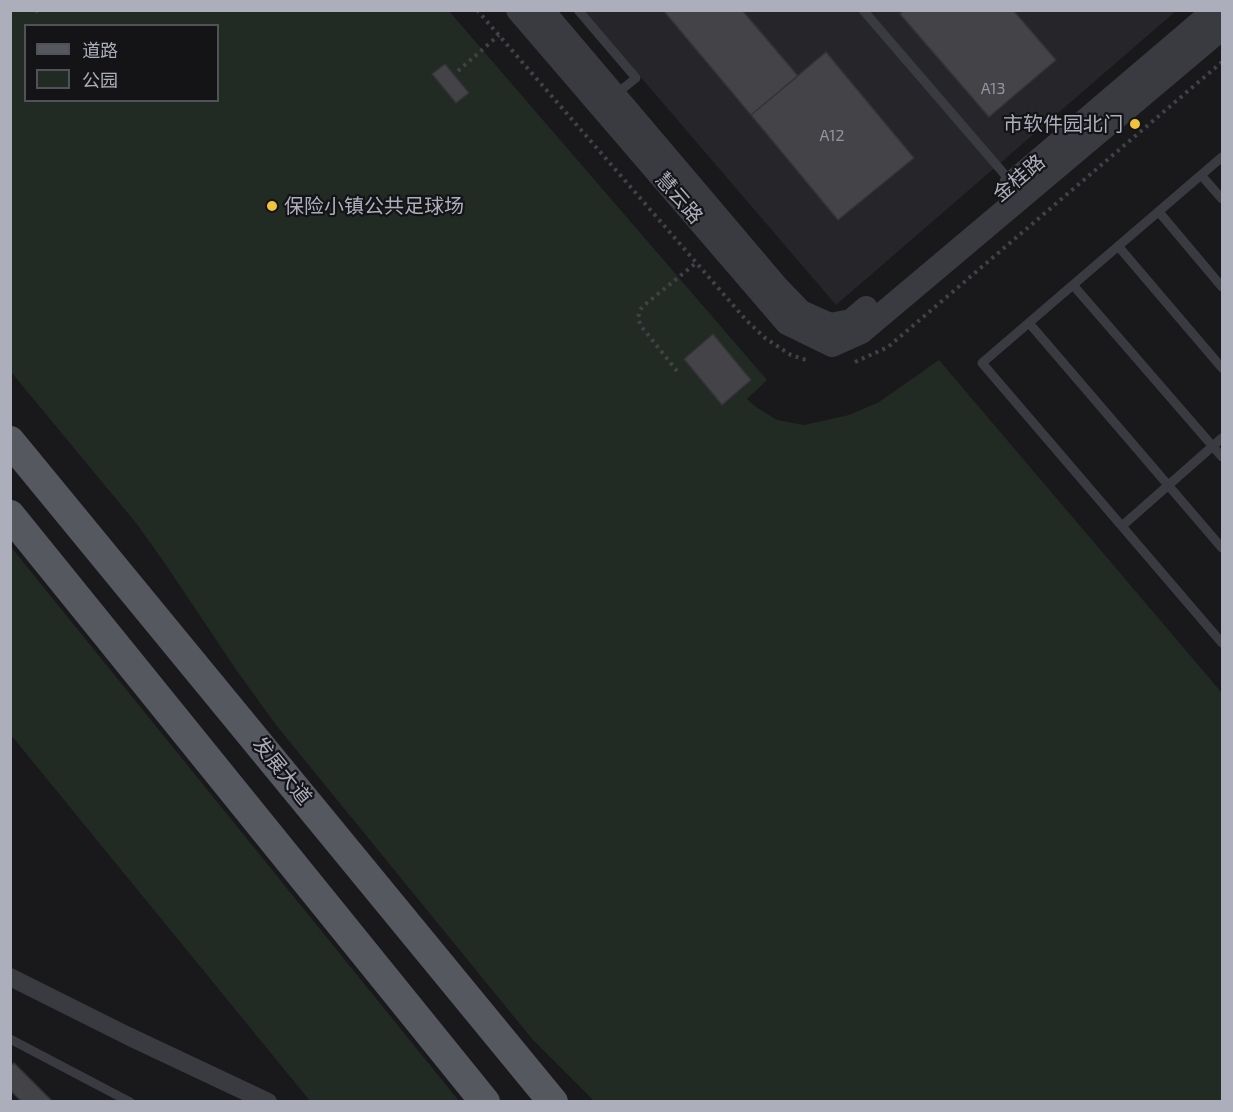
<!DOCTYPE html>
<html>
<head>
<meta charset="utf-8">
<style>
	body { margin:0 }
	#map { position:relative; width:1233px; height:1112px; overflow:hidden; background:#19191c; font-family:"Exo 2","Noto Sans SC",sans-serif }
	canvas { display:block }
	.frame { position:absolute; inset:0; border:12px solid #acafbb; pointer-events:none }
	.legend { position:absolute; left:24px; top:24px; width:195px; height:78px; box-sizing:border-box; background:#141417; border:2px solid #515259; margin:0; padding:8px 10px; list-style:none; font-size:18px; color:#acafbb }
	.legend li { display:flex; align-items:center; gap:12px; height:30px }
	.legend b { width:30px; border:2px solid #515259 }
</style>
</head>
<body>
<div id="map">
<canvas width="1233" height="1112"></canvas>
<div class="frame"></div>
<ul class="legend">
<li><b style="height:8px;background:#56585f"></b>道路</li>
<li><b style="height:16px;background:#212a23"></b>公园</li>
</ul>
</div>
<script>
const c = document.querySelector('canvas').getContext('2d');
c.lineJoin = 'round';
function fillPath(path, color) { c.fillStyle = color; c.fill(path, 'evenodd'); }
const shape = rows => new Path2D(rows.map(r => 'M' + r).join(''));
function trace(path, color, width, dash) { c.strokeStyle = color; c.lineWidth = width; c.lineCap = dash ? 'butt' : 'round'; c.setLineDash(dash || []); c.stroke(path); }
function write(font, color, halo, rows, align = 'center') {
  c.font = font + ' "Exo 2","Noto Sans SC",sans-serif'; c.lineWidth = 4.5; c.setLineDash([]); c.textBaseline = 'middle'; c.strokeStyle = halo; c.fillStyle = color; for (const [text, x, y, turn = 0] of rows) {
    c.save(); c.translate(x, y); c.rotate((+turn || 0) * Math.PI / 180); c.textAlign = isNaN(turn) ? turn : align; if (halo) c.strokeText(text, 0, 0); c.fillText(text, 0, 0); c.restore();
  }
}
fillPath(shape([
	[584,11,1176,11,836,305]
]), '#262529');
fillPath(shape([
	[10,11,449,11,767,380,747,399,756,407,777,420,804,425,849,415,879,402,939,360,1222,693,1222,1101,594,1101,533,1040,276,725,237,671,164,562,136,523,11,372],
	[26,26,218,26,218,100,26,100],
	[10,547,11,547,459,1101,310,1101,11,735]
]), '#212a23');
const building = shape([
	[663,10,742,10,798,76,751,115,663,10],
	[904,10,1013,10,1056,60,989,117,900,14,904,10],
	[826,52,914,158,838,220,751,115,826,52],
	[445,64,469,93,456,103,432,74,445,64],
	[713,334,751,380,722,405,684,359,713,334],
	[14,1063,53,1102,22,1102,10,1090,10,1067,14,1063]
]);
fillPath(building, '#444448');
trace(building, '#343337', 1.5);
trace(shape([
	[36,10,39,14],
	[477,10,746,320,765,338,791,355,806,360],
	[458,71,499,35],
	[855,362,888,347,1222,62],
	[677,371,641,326,638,319,639,313,642,307,696,263]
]), '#404248', 4, [3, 4.5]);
trace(shape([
	[578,10,636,78,616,94],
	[863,10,1012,183],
	[1222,157,982,363,1222,643],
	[1201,175,1222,199],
	[1159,212,1222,287],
	[1118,246,1222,368],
	[1073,285,1222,457],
	[1029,323,1222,548],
	[1122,526,1222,438],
	[10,1039,130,1102]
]), '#3a3b41', 9);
trace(shape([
	[10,977,128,1036,268,1102]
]), '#3a3b41', 18);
trace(shape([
	[518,10,787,323,832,345,861,332,1222,28],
	[542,10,776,286,801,312,830,325,851,321,866,308],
	[1011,184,1215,10]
]), '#3a3b41', 24);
trace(shape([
	[10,441,553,1102],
	[10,515,485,1102]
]), '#56585f', 30);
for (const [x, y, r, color] of [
	[1135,124,6,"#f0c23d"],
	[272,206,6,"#f0c23d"]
]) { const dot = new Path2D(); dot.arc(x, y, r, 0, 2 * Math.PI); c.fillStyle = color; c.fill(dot); trace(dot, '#141417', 2); }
write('16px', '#92949e', null, [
	["A13",993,89],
	["A12",832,136]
]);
write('20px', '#acafbb', '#141417', [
	["市软件园北门",1123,124],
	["保险小镇公共足球场",284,206,"left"]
], 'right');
write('20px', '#acafbb', '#141417', [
	["金桂路",1019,178,-40],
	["慧云路",679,198,49],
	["发展大道",282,771,51]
]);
</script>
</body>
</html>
